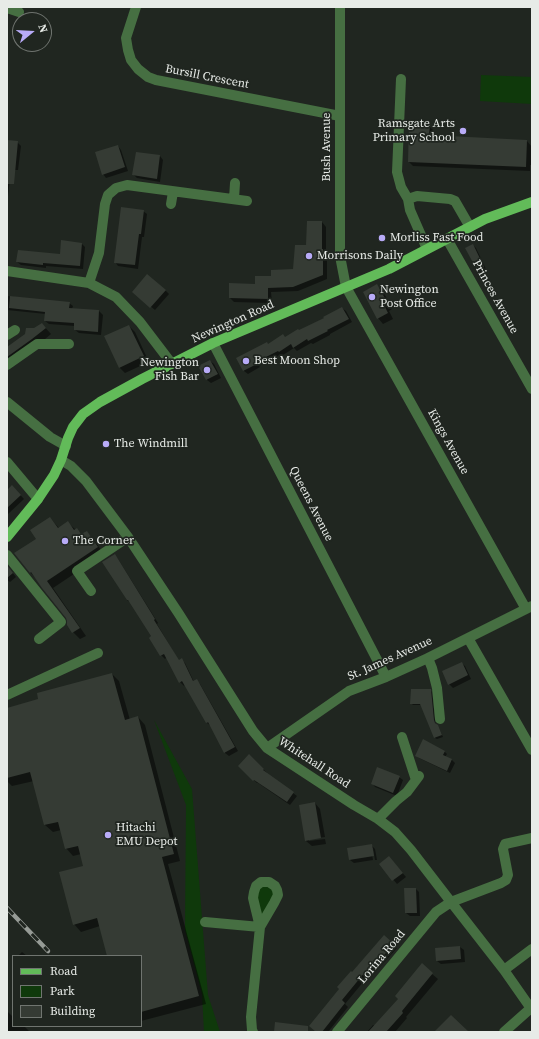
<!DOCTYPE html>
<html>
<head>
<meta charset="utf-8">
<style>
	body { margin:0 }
	#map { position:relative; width:539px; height:1039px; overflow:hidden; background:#202620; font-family:"Source Serif 4",serif }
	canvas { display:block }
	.frame { position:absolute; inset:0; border:8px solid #e7ebe7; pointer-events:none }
	.legend { position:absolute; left:12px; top:955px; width:130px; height:72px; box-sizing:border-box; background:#202620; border:1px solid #707570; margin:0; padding:5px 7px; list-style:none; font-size:12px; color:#e7ebe7 }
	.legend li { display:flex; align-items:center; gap:8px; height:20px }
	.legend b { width:20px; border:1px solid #707570 }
	.north { position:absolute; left:12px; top:12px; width:40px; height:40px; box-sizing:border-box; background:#202620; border:1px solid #707570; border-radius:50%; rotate:72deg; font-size:11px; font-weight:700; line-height:16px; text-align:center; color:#e7ebe7 }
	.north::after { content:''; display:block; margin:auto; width:14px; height:18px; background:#b8abf7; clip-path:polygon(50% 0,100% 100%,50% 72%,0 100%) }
</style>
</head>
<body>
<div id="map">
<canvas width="539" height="1039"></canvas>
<div class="frame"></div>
<ul class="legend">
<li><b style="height:5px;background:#62bb59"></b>Road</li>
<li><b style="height:11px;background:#0f390b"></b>Park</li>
<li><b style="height:11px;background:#353b34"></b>Building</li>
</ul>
<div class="north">N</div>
</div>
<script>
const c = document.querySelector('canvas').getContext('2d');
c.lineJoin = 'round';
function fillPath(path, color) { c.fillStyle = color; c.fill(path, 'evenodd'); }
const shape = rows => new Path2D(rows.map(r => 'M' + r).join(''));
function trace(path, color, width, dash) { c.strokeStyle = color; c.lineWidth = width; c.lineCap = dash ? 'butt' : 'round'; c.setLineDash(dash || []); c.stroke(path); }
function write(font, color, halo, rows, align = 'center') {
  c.font = font + ' "Source Serif 4",serif'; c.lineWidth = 3.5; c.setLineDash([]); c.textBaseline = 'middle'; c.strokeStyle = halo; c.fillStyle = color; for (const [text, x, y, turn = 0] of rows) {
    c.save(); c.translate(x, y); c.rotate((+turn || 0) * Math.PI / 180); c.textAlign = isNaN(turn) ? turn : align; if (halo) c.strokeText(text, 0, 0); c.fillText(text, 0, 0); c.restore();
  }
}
fillPath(shape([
	[481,75,532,77,532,104,480,101],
	[154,720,192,789,208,995,220,1032,204,1032,202,994,185,930,186,805],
	[262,886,273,888,274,895,261,919,257,892]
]), '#0f390b');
fillPath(shape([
	[429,126,433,130,433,136,527,141,532,147,532,165,530,165,530,171,413,166,409,162],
	[7,141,17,142,21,146,18,170,11,170,7,205],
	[118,146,121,150,128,171,106,178,103,174],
	[160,156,163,160,160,182,137,178,134,175],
	[143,211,147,214,144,237,142,237,138,269,118,266,115,262],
	[322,222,326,227,326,253,327,255,327,279,298,291,271,292,272,303,234,302,230,298,272,277,294,270,307,246],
	[82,244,85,247,83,269,46,266,46,268,21,265,17,262,60,255],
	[473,245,476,248,487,271,482,273,478,270,466,248],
	[377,286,383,291,392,309,389,311,393,319,383,324,378,318],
	[165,290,169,294,155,310,137,295],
	[7,296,69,303,73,306,72,309,99,311,103,315,101,335,79,333,75,330,75,326,49,324,45,321,46,314,7,310],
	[342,308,346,311,352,322,330,334,330,335,313,344,311,343,297,351,294,348,283,355,282,354,259,366,260,367,248,374,244,371,237,358,285,338,325,318],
	[42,324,51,334,38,345,7,367,7,348],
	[129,326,135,332,149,362,125,373,119,367],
	[210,361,214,364,221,378,211,383,207,380,200,366],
	[12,486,24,499,7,515,7,491],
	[50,518,59,528,68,523,82,535,87,532,93,539,104,554,53,588,86,636,80,639,73,632,68,624,67,617,36,578,30,572,37,539],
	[114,555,118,559,158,623,157,624,179,661,181,660,185,663,194,682,196,681,200,684,238,751,229,756,225,753,211,726,207,723,212,720,185,685,184,686,180,682,167,657,165,659,161,655,151,638,153,637,131,603,127,600],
	[7,566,16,577,10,582,7,580],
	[461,663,465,666,471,679,453,688,449,684],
	[112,674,119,681,130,720,138,717,145,725,180,861,168,864,206,1004,141,1021,141,956,108,956,100,926,81,932,74,924,84,867,81,854,73,856,66,848,61,830,53,832,45,825,34,781,12,786,7,781,7,709,40,700],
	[430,690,432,692,435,722,439,728,443,737,437,739,435,738,421,705,413,705,411,703],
	[444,751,447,754,445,757,452,760,455,763,450,773,419,758,416,755],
	[249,755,267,773,266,774,293,793,297,796,290,805,258,783,257,783,239,766],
	[399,777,403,780,397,796,375,787,372,783],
	[315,803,320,809,325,837,309,839,309,841,325,839,326,844,312,846,306,841],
	[371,845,375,849,377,860,375,860,373,848,371,848,373,860,354,863,350,860],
	[389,857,406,877,397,884,380,864],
	[416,889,419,892,420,916,410,916,406,913],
	[384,936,397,948,371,977,369,975,345,1004,348,1007,328,1032,317,1032,352,973],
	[460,947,464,950,465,962,441,964,437,961],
	[22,952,27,956,18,956],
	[432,974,438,979,406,1017,407,1018,395,1032,367,1032,373,1025,375,1026],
	[7,1011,13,1017,13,1026,24,1026,30,1032,7,1032]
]), '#0007');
fillPath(shape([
	[409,124,430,125,429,135,527,140,526,167,408,162],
	[7,140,18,141,14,184,7,184],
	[118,145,125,167,102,175,95,152],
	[136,152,160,155,157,179,132,175],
	[121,207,144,210,141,234,139,234,135,265,114,263],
	[307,221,322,221,322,249,323,249,323,275,293,287,268,288,268,299,229,298,229,283,255,284,255,276,271,276,271,270,293,269,295,245,306,245],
	[61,240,82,243,80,266,43,263,43,265,16,262,18,250,60,254],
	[473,244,484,267,477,270,465,248],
	[147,274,166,290,150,308,132,292],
	[377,284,388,304,384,305,388,313,377,319,363,292],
	[10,296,70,302,69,308,99,310,98,332,74,330,74,323,44,321,45,312,9,308],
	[342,307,349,319,327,330,328,331,308,341,307,339,293,348,291,344,279,352,278,351,256,362,257,364,243,371,236,358,267,342,268,344,283,334,285,337,298,329,299,330,324,318,323,317],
	[42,323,46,328,32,339,7,357,7,347,25,334,26,328,34,328],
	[129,325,144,356,119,368,104,336],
	[210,360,218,374,206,380,198,366],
	[12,485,21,495,7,508,7,490],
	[50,517,58,528,68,521,74,530,77,528,81,534,87,531,98,547,47,581,80,628,72,633,67,625,67,621,66,618,42,588,31,572,30,573,14,553,36,539,30,530],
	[115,554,155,619,154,620,179,660,182,658,193,681,197,679,235,747,224,753,208,722,206,723,182,681,179,683,164,654,160,656,149,638,151,636,128,600,127,600,102,562],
	[7,565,13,573,7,578],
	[462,662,468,675,448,685,442,671],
	[112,673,125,720,138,716,174,854,162,857,199,996,141,1012,141,956,107,956,97,918,73,925,59,872,83,866,78,846,65,849,58,822,44,825,30,772,7,778,7,708,38,699,37,693],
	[411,689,431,689,434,720,435,723,438,725,442,735,434,738,420,704,410,704],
	[423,739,445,751,443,755,452,759,447,771,415,756],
	[249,754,264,769,263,770,294,792,287,802,254,780,253,781,238,766],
	[377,767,400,776,393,793,371,784],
	[315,802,321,838,305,841,299,805],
	[372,844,374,856,349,860,347,848],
	[389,856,403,873,392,881,379,864],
	[404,888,416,888,417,913,405,913],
	[384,935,394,944,367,974,365,972,342,1000,345,1003,322,1032,316,1032,309,1026,339,989,337,987,351,971,352,972],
	[460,946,461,959,436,961,435,948],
	[422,963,433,973,402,1011,403,1013,386,1032,368,1032,398,999,395,996],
	[451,1015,469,1032,434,1032],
	[275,1022,308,1026,308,1032,274,1032]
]), '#353b34');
trace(shape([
	[136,7,126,38,128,50,131,60,138,69,148,77,156,80,340,116],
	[340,7,340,256,346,287,526,609],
	[7,8,19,12],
	[401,79,397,172,401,187,408,199],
	[234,199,235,183],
	[171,204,173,192],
	[447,239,532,389],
	[427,249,410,210,408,199,417,196,450,199,455,201,470,227],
	[7,271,89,283,116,297,140,322,172,364],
	[89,283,99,253,105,204,108,195,116,188,127,185,247,201],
	[7,335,15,330],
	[213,343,386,677],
	[7,365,37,344,69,344],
	[7,402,50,437,66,446],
	[61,460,71,466,86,481,128,537,179,614,253,731,267,748,354,805,378,819,395,832,411,850,451,902,504,970,532,1010],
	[7,462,38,499],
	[7,555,61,622,39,639],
	[91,591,77,571,128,537],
	[468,638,532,750],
	[428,658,432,668,437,688,440,719],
	[7,695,98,653],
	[402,737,416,780],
	[267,748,349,691,386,677,428,658,532,606],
	[378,819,396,801,407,792,419,776],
	[205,922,260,927],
	[504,970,532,949],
	[253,1032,252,1030,251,1017,260,927,253,898,254,892,256,886,261,882,269,882,275,886,277,890,278,895,274,903,260,927],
	[337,1032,436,912,451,902,501,883,506,880,508,875,503,849,505,844,532,838],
	[504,1032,531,1008]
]), '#466f42', 10);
trace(shape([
	[7,537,38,499,54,475,61,460,68,438,73,427,83,414,100,402,142,379,213,343,389,269,485,219,532,202]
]), '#62bb59', 10);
const rail = shape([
	[7,908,48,951]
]);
trace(rail, '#969b96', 4.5);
trace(rail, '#202620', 3, [9]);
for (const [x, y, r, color] of [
	[463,131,4,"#b8abf7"],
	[382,238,4,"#b8abf7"],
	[309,256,4,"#b8abf7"],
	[372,297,4,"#b8abf7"],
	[246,361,4,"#b8abf7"],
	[207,370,4,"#b8abf7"],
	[106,444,4,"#b8abf7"],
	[65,541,4,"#b8abf7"],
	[108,835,4,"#b8abf7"]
]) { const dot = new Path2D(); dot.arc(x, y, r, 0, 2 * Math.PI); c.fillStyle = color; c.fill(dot); trace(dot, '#202620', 1.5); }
write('12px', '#e7ebe7', '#202620', [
	["Bursill Crescent",207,77,11],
	["Bush Avenue",327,147,-90],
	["Princes Avenue",495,297,61],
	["Newington Road",233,322,-24],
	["Kings Avenue",448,442,61],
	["Queens Avenue",311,504,63],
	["St. James Avenue",390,659,-24],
	["Whitehall Road",314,763,33],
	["Lorina Road",382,957,-50]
]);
write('12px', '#e7ebe7', '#202620', [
	["Ramsgate Arts",455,124,"right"],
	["Primary School",455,138,"right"],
	["Morliss Fast Food",390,238],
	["Morrisons Daily",317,256],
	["Newington",380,290],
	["Post Office",380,304],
	["Best Moon Shop",254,361],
	["Newington",199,363,"right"],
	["Fish Bar",199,377,"right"],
	["The Windmill",114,444],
	["The Corner",73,541],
	["Hitachi",116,828],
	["EMU Depot",116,842]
], 'left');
</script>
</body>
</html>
